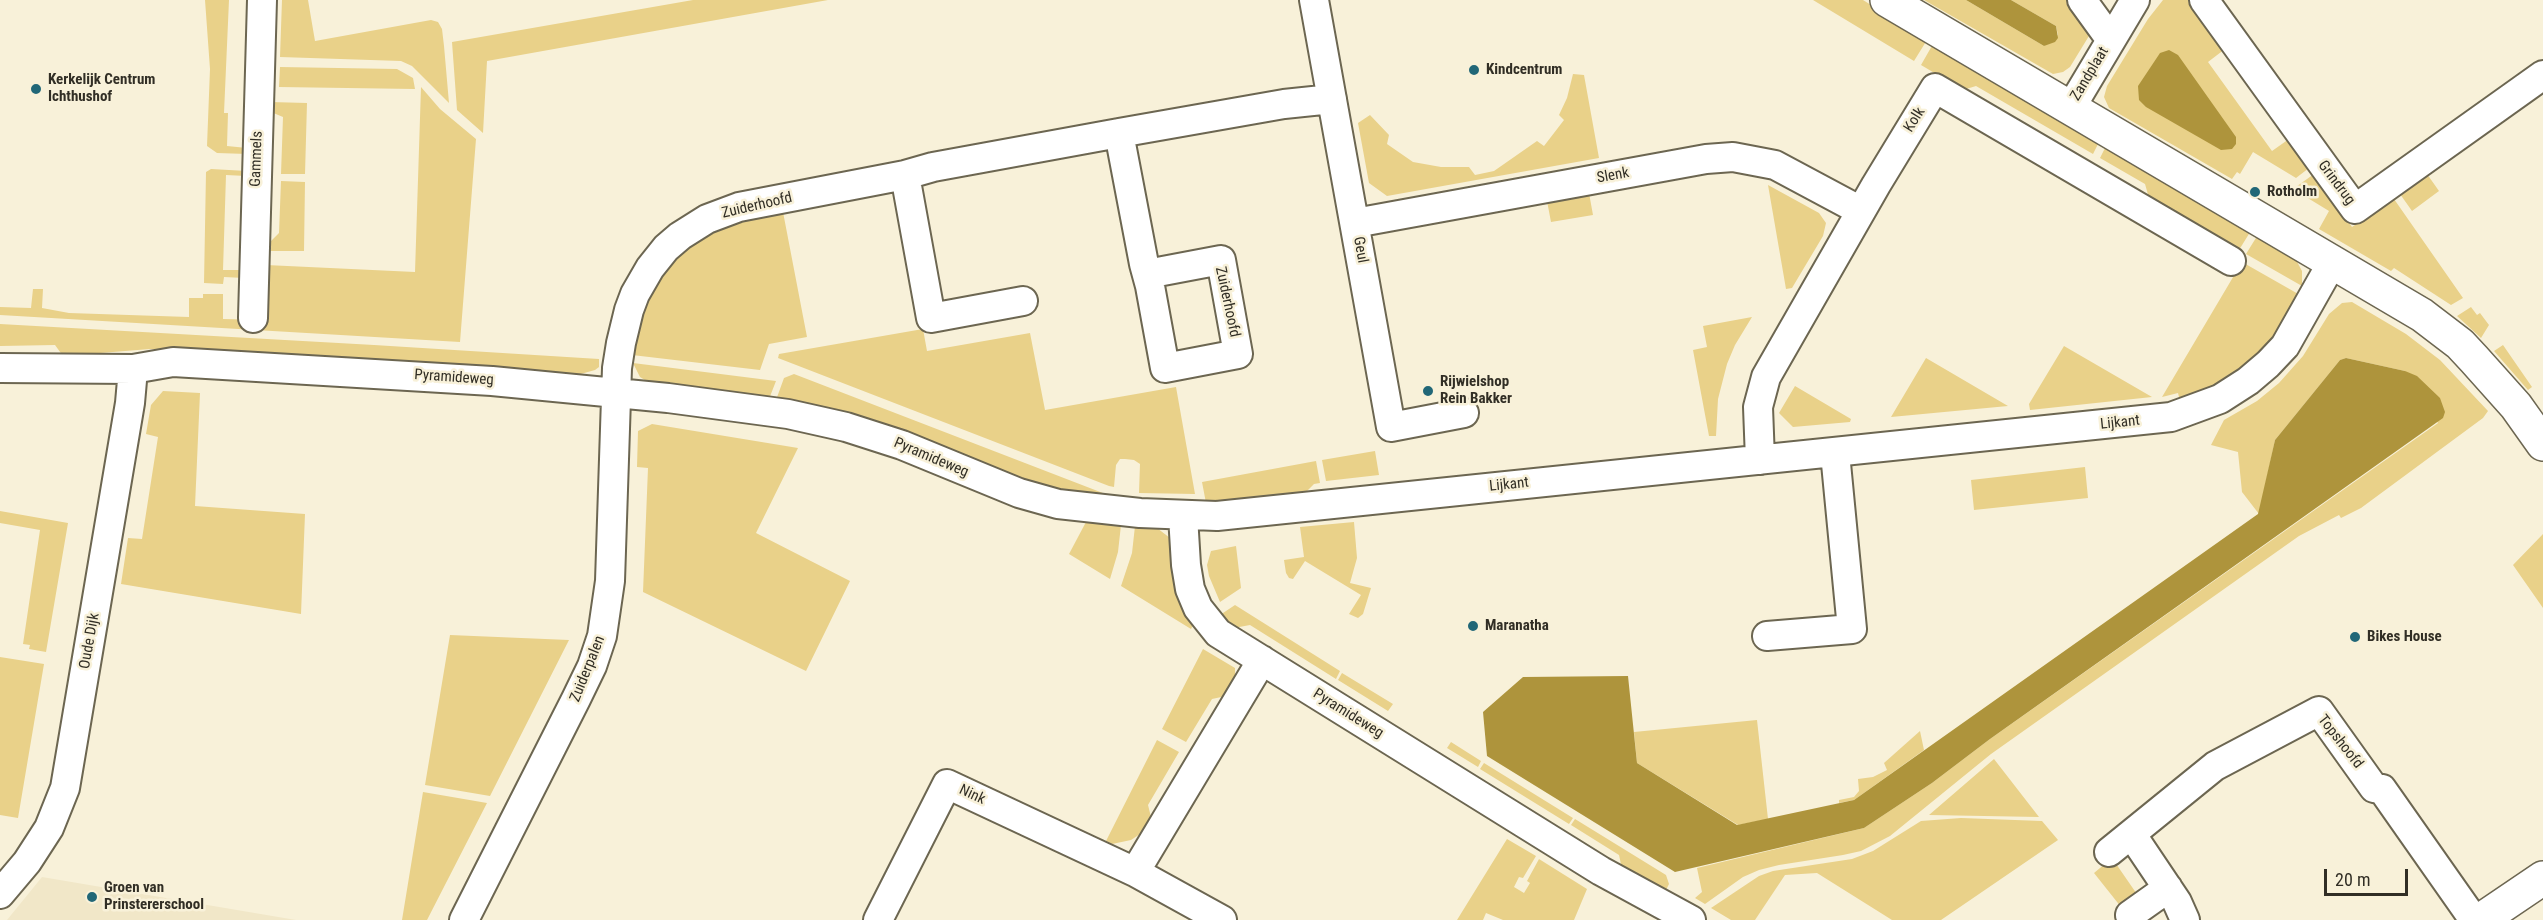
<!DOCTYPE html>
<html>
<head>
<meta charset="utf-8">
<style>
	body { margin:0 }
	#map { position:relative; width:2543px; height:920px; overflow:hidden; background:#f8f1d9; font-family:"Roboto Condensed",sans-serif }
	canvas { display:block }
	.scale { position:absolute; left:2324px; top:869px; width:84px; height:27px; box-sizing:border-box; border:3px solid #312e25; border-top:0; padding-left:8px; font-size:18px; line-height:21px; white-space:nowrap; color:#312e25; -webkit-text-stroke:4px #f8f1d9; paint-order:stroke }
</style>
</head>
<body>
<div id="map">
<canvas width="2543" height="920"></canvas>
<div class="scale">20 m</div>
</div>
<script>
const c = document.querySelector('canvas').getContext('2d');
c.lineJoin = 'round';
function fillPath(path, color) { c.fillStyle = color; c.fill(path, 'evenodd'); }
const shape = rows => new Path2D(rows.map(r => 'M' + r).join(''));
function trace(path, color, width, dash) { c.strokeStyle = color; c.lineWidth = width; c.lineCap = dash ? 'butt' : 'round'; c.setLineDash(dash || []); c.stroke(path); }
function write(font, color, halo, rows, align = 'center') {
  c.font = font + ' "Roboto Condensed",sans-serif'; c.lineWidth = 5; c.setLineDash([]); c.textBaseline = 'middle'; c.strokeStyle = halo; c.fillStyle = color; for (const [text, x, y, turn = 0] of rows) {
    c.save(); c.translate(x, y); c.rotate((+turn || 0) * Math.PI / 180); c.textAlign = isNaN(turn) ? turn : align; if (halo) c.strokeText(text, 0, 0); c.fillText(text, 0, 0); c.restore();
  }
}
fillPath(shape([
	[42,877,296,920,7,920]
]), '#f1e7c8');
fillPath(shape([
	[205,0,229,0,224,113,228,113,227,146,247,148,247,154,217,153,207,146,210,69],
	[282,0,308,0,315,41,431,20,438,22,442,29,444,46,449,103,412,66,401,61,280,57],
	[693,0,828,0,487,61,483,133,457,110,452,42],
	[1813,0,1863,0,1927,40,1914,61],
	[1924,0,1966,0,2044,46,2058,35,2056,26,2011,0,2070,0,2092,31,2070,67,2063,72,2053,74],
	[2163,0,2189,0,2225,49,2208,62,2272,151,2289,139,2309,168,2296,178,2253,152,2240,174,2237,172,2232,179,2109,108,2104,97,2107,86,2148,19],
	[1933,44,2100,140,2093,154,1976,86,1963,90,1921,65],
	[280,67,397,69,413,78,415,89,279,87],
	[1573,74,1584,75,1599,158,1387,196,1369,183,1358,123,1370,115,1389,135,1387,144,1413,162,1441,167,1469,167,1475,175,1494,171,1537,141,1544,146,1564,120,1559,115,1567,98],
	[421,87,440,109,476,139,460,342,0,315,0,307,31,308,33,289,43,289,42,308,69,313,189,317,189,298,203,298,203,294,223,294,223,319,264,320,266,265,415,272],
	[270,102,307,103,305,174,281,174,283,117,271,112],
	[2107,144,2252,229,2239,250,2149,198,2145,184,2100,158],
	[211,169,247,171,246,176,226,175,223,270,244,270,244,278,224,277,223,284,204,283,206,172],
	[2314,174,2352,227,2394,199,2463,298,2451,305,2394,268,2391,271,2319,229,2329,211,2293,189],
	[2427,174,2439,191,2412,211,2400,194],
	[281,181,305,182,304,251,266,251,266,246,279,233],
	[1768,185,1819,213,1826,223,1823,236,1792,288,1786,289],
	[1589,193,1593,215,1551,222,1547,201],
	[783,212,807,337,769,344,760,370,632,355,637,324,654,285,675,258,702,237,734,222],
	[2259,233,2295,258,2302,271,2302,286,2246,254],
	[2242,262,2300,295,2289,316,2267,346,2229,379,2180,401,2178,393,2162,397],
	[2352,302,2406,334,2440,360,2488,411,2483,418,2361,508,2341,518,2339,515,2299,536,1991,754,1890,836,1861,851,1843,855,1779,865,1759,870,1743,877,1705,904,1695,898,1702,892,1697,868,1864,828,1932,783,1990,739,2438,423,2405,371,2346,358,2340,360,2275,440,2259,514,2242,492,2238,452,2211,445,2224,420,2257,401,2279,383,2303,356,2329,314,2342,303],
	[2471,307,2477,315,2480,313,2489,325,2481,338,2457,316],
	[1752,317,1735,345,1727,364,1718,399,1716,436,1709,436,1693,350,1707,347,1703,326],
	[0,324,374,345,599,359,599,367,595,370,577,375,376,360,150,349,63,356,55,345,0,346],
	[923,329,927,351,1030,333,1045,410,1176,387,1195,494,1139,493,1140,464,1134,460,1125,459,1120,459,1116,465,1114,487,1109,486,778,358,779,354],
	[2503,345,2532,387,2528,390,2494,351],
	[2064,346,2152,397,2030,410,2029,404],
	[1926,358,2008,406,1891,417],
	[633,363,776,381,769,399,648,382,640,377],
	[794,374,1108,495,1054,489,776,400,784,378],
	[1795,386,1851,419,1850,422,1793,427,1779,413],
	[163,391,200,393,195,506,305,514,301,614,121,584,128,538,142,539,158,437,146,434,151,405],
	[652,424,798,448,756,533,850,581,806,671,643,592,648,468,637,467,638,431],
	[1375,451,1379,475,1326,481,1322,460],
	[1316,461,1320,483,1314,484,1305,493,1206,503,1202,482],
	[2085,467,2088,498,1974,510,1971,480],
	[0,511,68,523,46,652,29,649,30,645,23,644,40,530,0,523],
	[1086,522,1121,525,1118,552,1110,579,1069,554],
	[1354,522,1357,558,1350,583,1371,588,1363,614,1358,618,1349,614,1361,595,1305,561,1293,579,1289,578,1286,573,1284,560,1304,557,1300,527],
	[1135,526,1157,528,1170,538,1194,623,1191,629,1121,586,1132,553],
	[2543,534,2543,608,2513,565],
	[1236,546,1241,588,1220,602,1209,576,1207,565,1211,551],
	[1235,605,1340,671,1336,679,1250,625,1234,628,1227,623,1220,615],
	[450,635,569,640,490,796,425,785],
	[1203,649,1235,668,1235,676,1226,696,1212,699,1186,742,1162,729],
	[0,657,44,664,18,818,0,815],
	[1342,673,1393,704,1388,711,1338,680],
	[1757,720,1768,819,1738,825,1637,763,1634,732],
	[1920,731,1924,750,1854,800,1839,803,1839,800,1854,797,1859,791,1858,779,1873,777,1887,770,1884,763],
	[1157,740,1179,752,1148,805,1151,817,1140,834,1131,840,1112,844,1106,841],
	[1451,742,1481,761,1478,767,1447,748],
	[1994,759,2039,817,1929,815],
	[1484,763,1573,818,1569,824,1480,769],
	[423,792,487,803,427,920,402,920],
	[1961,818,2042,821,2058,840,1941,920,1892,920,1817,873,1785,875,1755,920,1731,920,1711,908,1759,876,1773,871,1852,859,1873,851,1921,821],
	[1575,819,1666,875,1669,884,1666,890,1622,869,1619,855,1571,825],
	[1507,839,1536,856,1523,878,1519,877,1514,887,1524,893,1530,883,1527,881,1539,859,1587,889,1574,920,1503,920,1486,913,1483,920,1457,920],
	[2112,858,2141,900,2125,912,2094,873]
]), '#e9d189');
fillPath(shape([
	[1966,0,2011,0,2056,26,2058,38,2055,42,2044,46],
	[2169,50,2178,55,2236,137,2236,144,2232,149,2221,150,2146,107,2139,100,2138,86,2160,53],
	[2346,358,2405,371,2417,376,2440,398,2445,412,2443,418,1990,739,1932,783,1864,828,1675,872,1487,756,1483,712,1523,677,1628,676,1637,763,1737,825,1854,800,2258,514,2275,440,2340,360]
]), '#ae943c');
const street = shape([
	[1314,0,1391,427,1464,413],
	[2082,0,2111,40],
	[2204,0,2355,209,2543,75],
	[2070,109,2135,0],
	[1119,133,1144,264,1150,286,1165,368,1238,354,1221,260,1147,274],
	[905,175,931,318,1023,301],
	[1355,223,1706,159,1733,157,1775,165,1861,211],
	[253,318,262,0],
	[0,368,133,369,173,362,492,381,668,398,788,414,846,427,902,445,1019,493,1058,504,1140,513,1217,516,2171,417,2220,399,2248,381,2268,364,2285,346,2333,261],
	[1760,460,1758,407,1766,377,1876,185,1935,88,2231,261],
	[1183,516,1186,565,1190,589,1198,608,1218,633,1601,871,1691,920],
	[1767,636,1852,629,1835,453],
	[2132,835,2177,902,2185,920],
	[2109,852,2215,766,2319,711,2374,788,2382,789,2474,920],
	[1135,872,1262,660],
	[0,894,27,862,49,828,65,788,130,403,133,369],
	[2130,915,2168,888],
	[464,920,576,699,592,666,602,636,610,581,617,368,621,343,629,310,635,294,650,268,666,248,680,236,707,219,739,207,905,175,933,167,1119,133,1284,104,1332,99],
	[878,920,947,784,1135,872,1222,920]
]);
const secondary = shape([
	[1887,0,2422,315,2460,344,2474,359,2516,406,2543,444],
	[2481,920,2543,878]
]);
trace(street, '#6c6651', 32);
trace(secondary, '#6c6651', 36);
trace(street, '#fff', 28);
trace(secondary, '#fff', 33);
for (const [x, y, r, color] of [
	[1474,70,6,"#216777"],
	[36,89,6,"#216777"],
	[2255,192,6,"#216777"],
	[1428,391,6,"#216777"],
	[1473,626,6,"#216777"],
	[2355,637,6,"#216777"],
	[92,897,6,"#216777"]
]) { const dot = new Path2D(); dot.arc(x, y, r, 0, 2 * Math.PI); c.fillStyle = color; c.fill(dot); trace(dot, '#f8f1d9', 2); }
write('bold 15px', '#312e25', '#f8f1d9', [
	["Kindcentrum",1486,70],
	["Kerkelijk Centrum",48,80],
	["Ichthushof",48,97],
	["Rotholm",2267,192],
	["Rijwielshop",1440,382],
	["Rein Bakker",1440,399],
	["Maranatha",1485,626],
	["Bikes House",2367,637],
	["Groen van",104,888],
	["Prinstererschool",104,905]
], 'left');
write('15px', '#312e25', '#f8f1d9', [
	["Zandplaat",2090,74,-59],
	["Kolk",1915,120,-58],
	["Gammels",257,159,-88],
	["Slenk",1613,176,-10],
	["Grindrug",2336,183,53],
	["Zuiderhoofd",757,206,-13],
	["Geul",1360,250,80],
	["Zuiderhoofd",1227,302,78],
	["Pyramideweg",454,378,4],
	["Lijkant",2120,423,-6],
	["Pyramideweg",931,458,23],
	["Lijkant",1509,485,-6],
	["Oude Dijk",90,641,-80],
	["Zuiderpalen",588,669,-68],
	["Pyramideweg",1348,714,32],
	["Topshoofd",2340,742,52],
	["Nink",972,795,25]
]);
</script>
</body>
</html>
